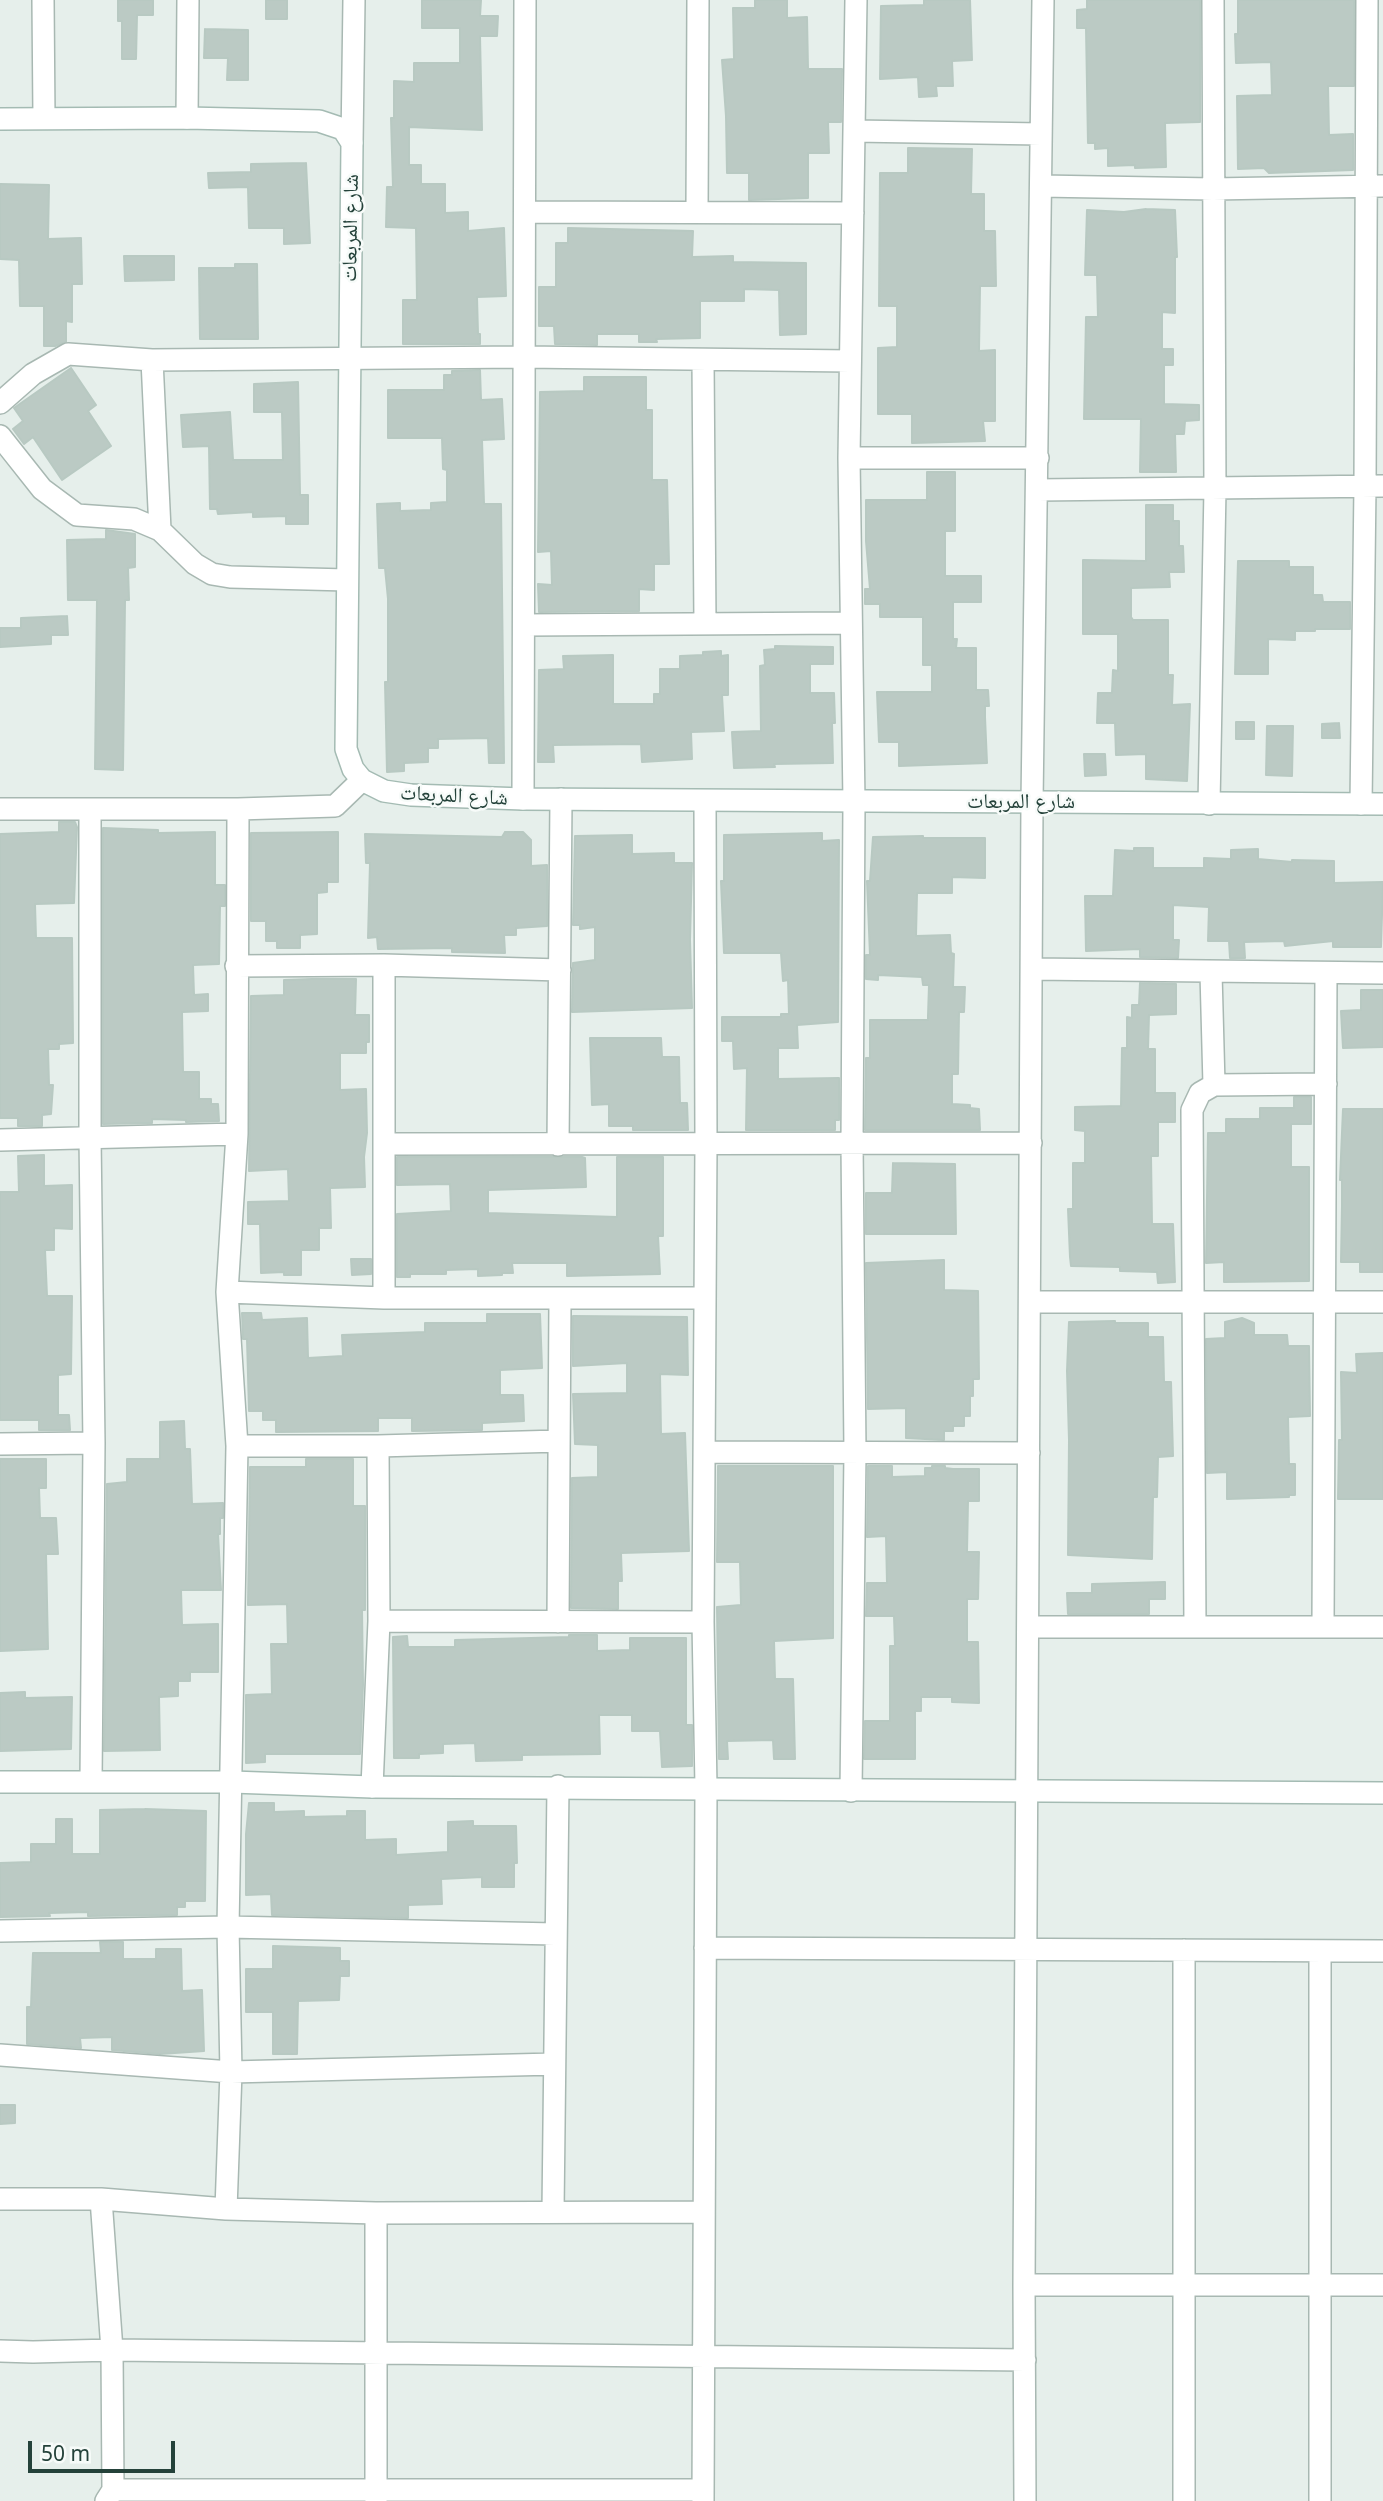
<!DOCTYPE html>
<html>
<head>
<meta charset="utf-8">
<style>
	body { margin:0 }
	#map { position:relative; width:1383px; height:2501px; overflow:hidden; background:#e6efeb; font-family:"Noto Sans",sans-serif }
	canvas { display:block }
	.scale { position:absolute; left:28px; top:2441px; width:147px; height:32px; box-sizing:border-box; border:4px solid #24423a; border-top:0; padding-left:9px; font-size:21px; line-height:24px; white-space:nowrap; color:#24423a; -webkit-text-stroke:5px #f7fbf9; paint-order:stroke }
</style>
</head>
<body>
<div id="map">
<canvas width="1383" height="2501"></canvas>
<div class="scale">50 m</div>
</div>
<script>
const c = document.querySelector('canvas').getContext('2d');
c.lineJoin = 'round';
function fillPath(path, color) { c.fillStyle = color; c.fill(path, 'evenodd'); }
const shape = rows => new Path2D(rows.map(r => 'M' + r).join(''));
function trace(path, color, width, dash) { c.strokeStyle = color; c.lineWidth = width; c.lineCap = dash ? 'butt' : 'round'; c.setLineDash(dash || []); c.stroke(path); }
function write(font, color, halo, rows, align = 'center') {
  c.font = font + ' "Noto Sans","Noto Naskh Arabic",sans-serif'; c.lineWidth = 5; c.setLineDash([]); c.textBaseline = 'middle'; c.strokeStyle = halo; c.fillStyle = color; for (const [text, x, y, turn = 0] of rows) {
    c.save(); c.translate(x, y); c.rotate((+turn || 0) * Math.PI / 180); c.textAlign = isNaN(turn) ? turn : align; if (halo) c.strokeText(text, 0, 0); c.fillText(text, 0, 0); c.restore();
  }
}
const building = shape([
	[118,0,153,0,153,15,137,15,136,59,122,59,122,21,118,21,118,0],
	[266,0,287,0,287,19,266,19,266,0],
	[422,0,481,0,480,16,498,16,497,36,480,36,482,130,409,127,409,165,421,165,421,184,445,184,445,213,468,212,468,231,504,228,506,296,477,297,478,334,480,334,480,344,403,344,403,300,417,300,416,228,386,227,387,187,393,187,391,118,394,118,394,81,414,82,414,63,460,63,460,28,422,28,422,0],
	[755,0,787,0,787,18,807,17,808,69,842,69,841,122,828,122,829,153,808,153,808,198,749,200,749,173,727,173,726,116,722,60,734,59,733,8,755,8,755,0],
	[924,0,970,0,972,60,952,61,953,86,936,86,937,96,919,97,918,77,880,79,881,6,924,5,924,0],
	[1087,0,1200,0,1200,122,1165,123,1166,167,1135,168,1135,165,1108,166,1108,148,1095,149,1095,143,1088,143,1086,28,1077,28,1077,10,1087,9,1087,0],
	[1238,0,1354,0,1354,86,1328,86,1329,135,1353,134,1353,170,1269,173,1264,168,1238,169,1237,96,1272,95,1271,62,1236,63,1235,34,1238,34,1238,0],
	[205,29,248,30,248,80,227,80,228,58,204,58,205,29],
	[908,148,972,149,971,194,984,194,984,231,995,231,996,286,980,286,979,351,995,350,995,421,983,421,985,441,912,443,912,414,878,414,878,348,897,347,897,306,879,306,880,173,908,173,908,148],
	[306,163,310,243,284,244,284,228,249,228,248,187,209,188,208,173,251,172,251,164,306,163],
	[0,184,49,185,48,239,81,238,82,284,72,284,72,322,66,321,66,342,55,346,44,346,44,306,20,306,19,260,0,259,0,184],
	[1146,209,1175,210,1177,257,1175,257,1175,313,1162,312,1162,349,1173,349,1173,365,1164,365,1164,404,1199,405,1199,420,1185,421,1184,434,1175,434,1176,472,1140,472,1141,419,1084,419,1086,317,1098,317,1097,275,1085,275,1087,210,1124,212,1146,209],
	[568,228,693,231,692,257,733,256,733,262,806,263,806,334,780,335,779,290,744,289,744,301,700,301,700,338,656,339,657,342,639,342,639,334,597,334,597,345,555,344,554,326,539,326,539,287,556,287,556,243,568,243,568,228],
	[124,256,174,256,174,280,125,281,124,256],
	[235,264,257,264,258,339,200,339,199,268,235,268,235,264],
	[71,368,96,405,88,411,111,446,62,480,33,437,24,444,13,429,23,421,14,408,71,368],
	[480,370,481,400,502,399,504,439,482,440,484,504,501,504,504,763,489,763,488,738,438,739,438,748,428,748,428,762,404,763,404,771,387,772,385,682,388,682,388,599,385,568,379,568,377,504,400,503,400,511,431,510,431,503,447,502,447,470,443,469,442,438,388,438,388,390,444,390,444,375,452,375,452,371,480,370],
	[584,377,646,377,646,410,652,410,652,480,667,480,669,564,654,564,654,590,639,589,639,611,539,612,538,584,552,585,551,551,538,552,540,392,584,391,584,377],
	[298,382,300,495,308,495,308,524,286,524,286,516,253,517,253,512,218,514,217,509,210,509,209,446,183,447,181,415,230,412,233,460,283,460,282,412,254,412,254,384,298,382],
	[927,472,955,472,955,531,945,531,945,576,981,576,981,602,953,602,953,639,957,639,956,648,976,648,976,690,988,690,989,706,985,706,985,717,987,763,899,766,899,742,879,742,877,692,932,692,932,665,923,665,923,617,880,617,880,604,865,604,865,589,870,589,866,541,866,500,927,500,927,472],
	[1146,505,1173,505,1173,521,1179,521,1179,546,1183,546,1184,572,1169,572,1170,587,1131,588,1131,617,1133,620,1168,620,1168,675,1173,675,1172,705,1190,704,1187,781,1146,779,1146,754,1116,755,1115,723,1097,723,1098,693,1112,693,1113,670,1118,671,1118,634,1083,634,1083,560,1146,561,1146,505],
	[106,530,135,534,135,567,128,568,129,600,125,600,123,770,95,769,97,600,68,600,67,540,106,539,106,530],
	[1238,561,1289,561,1289,567,1313,567,1313,595,1322,595,1323,602,1350,602,1350,629,1315,629,1315,631,1295,631,1295,640,1268,639,1268,674,1235,674,1238,561],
	[67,616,68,635,51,635,51,644,0,647,0,628,21,628,21,618,67,616],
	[775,646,833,647,833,664,810,664,810,693,834,693,835,723,832,723,833,763,774,764,775,767,734,768,732,732,761,731,760,666,765,665,764,650,775,649,775,646],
	[721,651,721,656,728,655,728,695,722,695,724,731,691,732,692,759,642,762,641,744,553,745,554,762,538,762,539,670,564,669,563,656,613,655,613,704,654,704,654,694,660,694,660,669,680,669,680,656,703,655,703,652,721,651],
	[1236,722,1254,722,1254,739,1236,739,1236,722],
	[1339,723,1340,738,1322,738,1322,724,1339,723],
	[1267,726,1293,726,1292,776,1266,775,1267,726],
	[1084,754,1105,754,1106,775,1085,776,1084,754],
	[59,822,75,822,77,827,74,903,35,904,36,938,72,938,73,1043,59,1044,59,1049,48,1049,49,1085,53,1085,51,1114,42,1115,42,1126,18,1126,18,1118,0,1118,0,834,59,832,59,822],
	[103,828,158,830,158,833,215,832,215,885,225,885,225,906,220,906,219,964,193,965,194,995,208,994,208,1011,182,1012,183,1072,199,1072,199,1099,211,1099,211,1104,218,1104,219,1121,186,1122,186,1120,152,1119,152,1123,103,1124,103,828],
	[338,832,338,882,327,882,327,892,317,893,317,934,300,935,300,948,277,948,277,941,266,941,266,921,251,921,251,833,338,832],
	[505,832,523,832,531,840,531,866,547,865,547,926,516,928,516,935,504,935,505,953,452,952,452,948,378,949,377,937,368,938,370,863,366,863,365,834,502,837,505,832],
	[822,833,822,841,839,840,838,1022,797,1025,798,1048,778,1048,778,1079,839,1078,839,1120,835,1120,835,1130,746,1130,747,1068,734,1069,733,1041,722,1041,722,1017,781,1017,781,1014,789,1014,788,980,783,981,781,953,724,953,721,881,724,881,724,835,822,833],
	[632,835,632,854,674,853,674,863,692,863,690,940,692,1008,572,1012,573,963,595,960,595,927,580,929,580,925,573,925,575,836,632,835],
	[923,836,923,838,985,838,985,878,952,877,952,893,917,893,916,936,950,935,951,953,954,954,953,987,965,987,964,1012,959,1012,958,1074,952,1074,952,1104,970,1105,970,1108,979,1109,980,1130,865,1130,866,1058,870,1058,870,1020,928,1020,928,1016,929,985,923,985,922,977,878,975,878,980,866,979,866,955,870,955,867,881,870,881,873,837,923,836],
	[1134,848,1153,848,1153,868,1204,868,1204,858,1231,859,1231,850,1258,849,1258,859,1292,862,1292,860,1334,861,1334,883,1383,882,1381,947,1333,947,1333,941,1285,946,1284,941,1244,942,1245,958,1230,958,1229,941,1208,941,1209,907,1173,905,1173,940,1179,940,1178,958,1140,957,1140,949,1086,951,1085,896,1113,896,1115,850,1134,851,1134,848],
	[312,979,356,979,355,1015,369,1015,369,1042,366,1042,366,1053,340,1053,340,1090,366,1089,367,1133,364,1157,365,1187,330,1188,331,1228,319,1228,319,1250,301,1250,301,1275,284,1275,284,1272,261,1273,260,1224,248,1224,248,1202,289,1201,288,1169,249,1171,251,996,284,995,284,980,312,979],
	[1140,983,1176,984,1176,1014,1149,1015,1148,1049,1155,1049,1155,1093,1175,1093,1175,1122,1158,1122,1158,1156,1151,1156,1152,1224,1173,1224,1175,1282,1158,1283,1157,1272,1120,1271,1120,1267,1071,1266,1070,1257,1068,1209,1073,1209,1073,1163,1085,1163,1085,1131,1075,1130,1075,1107,1121,1106,1122,1048,1127,1048,1127,1017,1132,1018,1132,1005,1139,1005,1140,983],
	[1361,990,1383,990,1383,1047,1343,1048,1341,1011,1361,1010,1361,990],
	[590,1038,661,1038,662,1057,679,1057,680,1103,687,1103,688,1130,633,1130,633,1126,609,1126,609,1104,592,1105,590,1038],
	[1294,1097,1311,1097,1311,1124,1291,1124,1291,1167,1309,1167,1309,1281,1224,1282,1224,1262,1206,1263,1208,1133,1226,1133,1226,1119,1260,1119,1260,1108,1294,1108,1294,1097],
	[1343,1109,1383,1109,1383,1272,1360,1272,1360,1262,1341,1262,1342,1206,1342,1180,1340,1180,1343,1109],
	[44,1155,44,1186,72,1185,72,1229,54,1228,54,1250,45,1250,47,1296,72,1296,71,1374,58,1375,58,1415,69,1415,70,1430,39,1430,39,1420,0,1420,0,1192,19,1192,18,1156,44,1155],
	[397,1157,582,1157,585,1158,586,1187,488,1190,488,1213,617,1217,617,1157,663,1157,663,1236,658,1236,660,1274,567,1276,567,1263,512,1263,513,1273,502,1273,502,1275,478,1276,478,1269,446,1270,446,1274,410,1274,410,1277,397,1277,397,1214,451,1211,450,1184,397,1185,397,1157],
	[893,1163,955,1164,956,1234,866,1234,866,1193,892,1193,893,1163],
	[351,1259,371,1259,371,1274,352,1275,351,1259],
	[944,1260,944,1290,978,1291,979,1379,973,1379,973,1396,970,1396,970,1416,964,1416,964,1426,953,1426,953,1431,944,1431,944,1440,906,1438,906,1408,868,1409,866,1263,944,1260],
	[242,1313,261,1313,262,1320,307,1318,308,1358,343,1356,342,1335,425,1332,425,1323,487,1323,487,1314,540,1314,542,1368,500,1370,500,1395,523,1395,524,1421,482,1423,482,1430,412,1431,412,1418,378,1418,378,1431,276,1432,276,1420,263,1420,263,1411,249,1411,247,1339,243,1339,242,1313],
	[573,1316,687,1317,688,1375,660,1374,661,1434,685,1433,689,1551,621,1553,622,1581,618,1581,618,1609,571,1608,572,1478,598,1477,598,1445,575,1444,573,1394,627,1393,627,1363,573,1366,573,1316],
	[1242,1318,1254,1323,1254,1335,1287,1335,1288,1346,1309,1346,1310,1416,1288,1417,1289,1464,1295,1464,1295,1495,1289,1495,1289,1497,1227,1499,1227,1472,1207,1473,1206,1339,1225,1338,1225,1322,1242,1318],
	[1115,1321,1115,1323,1148,1323,1148,1337,1163,1337,1164,1382,1171,1382,1173,1456,1158,1457,1157,1497,1153,1497,1152,1559,1068,1555,1069,1440,1067,1371,1069,1322,1115,1321],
	[1383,1353,1383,1499,1338,1499,1339,1440,1342,1440,1341,1372,1357,1373,1356,1354,1383,1353],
	[184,1421,185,1449,190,1449,192,1504,223,1503,223,1518,220,1518,220,1534,218,1534,221,1590,181,1590,182,1625,218,1624,218,1672,190,1672,190,1681,178,1681,178,1696,159,1697,160,1750,104,1751,107,1484,127,1482,127,1459,160,1459,160,1422,184,1421],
	[0,1459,46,1459,46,1488,39,1488,40,1518,56,1518,58,1554,46,1554,48,1649,0,1651,0,1459],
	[306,1459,353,1459,353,1506,365,1506,365,1610,362,1610,363,1685,360,1754,265,1754,265,1762,246,1763,246,1695,272,1694,271,1644,288,1644,287,1604,248,1605,250,1467,306,1467,306,1459],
	[718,1466,833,1466,833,1638,774,1641,775,1679,793,1679,795,1759,774,1759,773,1740,727,1741,728,1759,719,1759,717,1607,741,1605,740,1562,717,1562,718,1466],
	[868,1466,892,1466,892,1477,925,1476,925,1468,932,1468,932,1466,945,1466,945,1468,953,1469,979,1469,979,1501,968,1501,967,1552,979,1552,978,1599,967,1599,967,1642,978,1642,979,1703,952,1702,952,1697,921,1697,921,1711,915,1711,915,1759,864,1759,865,1721,890,1721,890,1646,895,1646,894,1616,866,1616,867,1583,887,1583,886,1536,867,1537,868,1466],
	[1165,1582,1165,1599,1149,1599,1149,1614,1068,1614,1067,1593,1092,1593,1092,1584,1165,1582],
	[569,1635,597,1635,597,1651,630,1650,630,1638,686,1638,686,1725,692,1725,692,1766,662,1767,660,1731,632,1731,632,1715,599,1715,600,1754,522,1755,522,1760,476,1761,475,1743,443,1744,443,1753,419,1754,419,1758,394,1758,393,1637,407,1636,408,1647,455,1647,455,1640,569,1637,569,1635],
	[25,1692,25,1698,72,1697,71,1749,0,1751,0,1693,25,1692],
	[249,1803,274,1803,274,1812,304,1811,304,1817,347,1816,347,1811,365,1811,365,1840,396,1839,396,1855,448,1852,448,1822,473,1821,473,1826,516,1826,517,1863,514,1863,514,1887,482,1887,482,1877,441,1879,442,1904,408,1905,408,1918,272,1915,271,1894,246,1895,246,1834,249,1803],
	[145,1809,206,1811,205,1901,185,1901,185,1907,177,1907,177,1915,88,1916,88,1912,49,1913,50,1916,0,1917,0,1863,31,1862,31,1844,56,1844,56,1819,72,1819,72,1854,100,1854,100,1810,145,1809],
	[100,1942,123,1942,123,1959,156,1959,156,1949,181,1949,182,1991,202,1990,204,2051,160,2054,112,2050,112,2037,80,2038,81,2048,27,2044,27,2007,31,2007,33,1953,101,1953,100,1942],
	[273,1946,340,1948,340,1961,349,1961,349,1976,340,1976,339,2000,298,2001,297,2054,273,2054,273,2012,246,2012,246,1969,273,1969,273,1946],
	[0,2105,15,2105,15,2123,0,2124,0,2105]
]);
fillPath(building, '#bbcac4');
trace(building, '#b8c9c2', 2);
const street = shape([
	[43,0,44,118],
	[187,118,188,0],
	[854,131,1041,134],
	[352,143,354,0],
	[1041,186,1213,189,1383,186],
	[525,212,853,213],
	[697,212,698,0],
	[152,360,524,357,850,361],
	[703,360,705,624],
	[0,403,33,374,68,354,152,360,160,530],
	[0,436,42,489,77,515,134,519,160,530,195,564,212,574,230,577,347,580],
	[849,458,1038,458],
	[1038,490,1383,486],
	[524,625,851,623],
	[523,799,525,0],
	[1209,804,1215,489,1213,0],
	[1361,804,1365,486,1367,0],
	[0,809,238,809,335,806,362,780],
	[90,809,90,1137,94,1443,91,1781],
	[236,966,384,965,560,970],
	[1032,969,1383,973],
	[1211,973,1214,1085],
	[0,1140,237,1134],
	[385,1144,1031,1143],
	[558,1145,561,799],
	[227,1292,384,1298,705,1298],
	[384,1298,384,965],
	[1030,1302,1383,1302],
	[0,1444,94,1443],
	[237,1446,378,1446,559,1441],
	[705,1452,1029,1453],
	[379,1621,703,1622],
	[558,1622,560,1299],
	[1323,1625,1326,974],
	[1029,1627,1383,1627],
	[1195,1627,1192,1110,1200,1093,1214,1085,1326,1084],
	[372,1787,379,1621,378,1446],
	[851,1791,855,1452,852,1144,854,802,849,458,856,0],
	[0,1931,228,1927,555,1934],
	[705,1948,1383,1951],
	[1320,1951,1320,2501],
	[0,2055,231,2072,554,2064],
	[0,2199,101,2199,226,2209,376,2213,702,2212],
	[101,2199,112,2350,113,2490,106,2501],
	[226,2209,231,2072,228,1927,237,1446,227,1292,237,1134,238,809],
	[553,2211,558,1786],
	[376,2213,376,2501],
	[1024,2285,1383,2285],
	[0,2351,33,2352,112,2350,1025,2360],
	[113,2490,703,2490],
	[703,2501,706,1787,703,1622,706,1145,705,801],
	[1025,2501,1024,2285,1032,802,1043,0],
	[1184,2501,1184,1950]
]);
const secondary = shape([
	[0,119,187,118,319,121,343,129,352,143,346,749,353,769,362,780,384,791,411,795,523,799,1383,804],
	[0,1782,232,1782,372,1787,1383,1793]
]);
trace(street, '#a8b8b2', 24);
trace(secondary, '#a4bbb3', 24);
trace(street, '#fff', 21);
trace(secondary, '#fff', 21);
write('21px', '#24423a', '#f7fbf9', [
	["شارع المربعات",351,228,-89],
	["شارع المربعات",454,796,3],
	["شارع المربعات",1021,802]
]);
</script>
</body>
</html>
